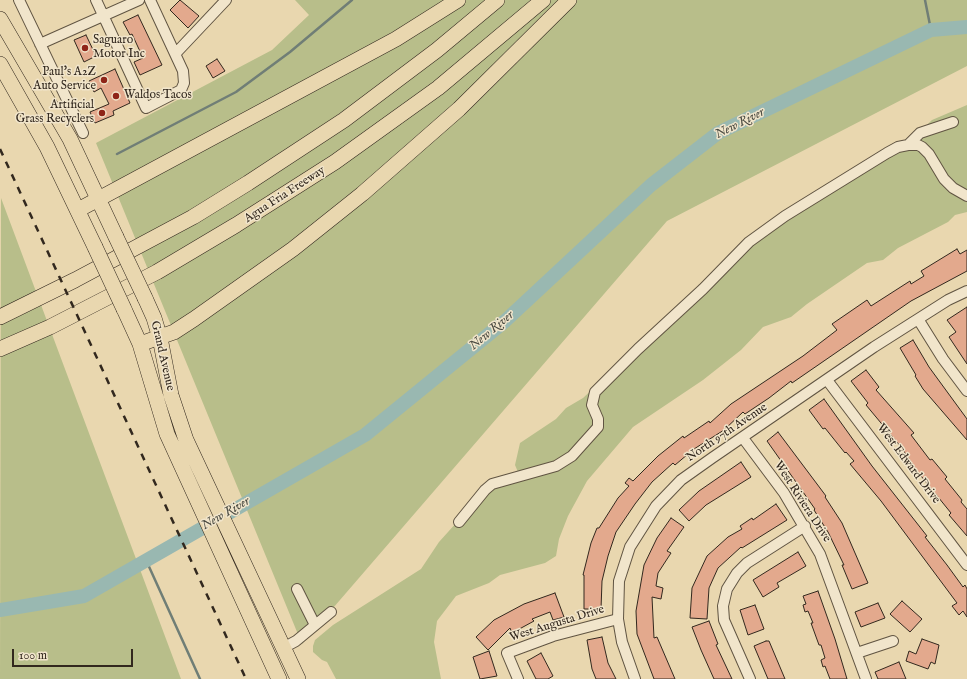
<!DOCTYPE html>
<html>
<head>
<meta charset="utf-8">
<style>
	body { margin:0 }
	#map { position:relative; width:967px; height:679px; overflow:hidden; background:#e9d7af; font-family:"IM FELL English",serif }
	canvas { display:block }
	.scale { position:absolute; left:12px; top:649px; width:121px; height:18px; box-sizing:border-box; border:2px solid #32281e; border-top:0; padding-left:5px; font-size:12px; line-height:14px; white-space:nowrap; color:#32281e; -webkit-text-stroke:3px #f1e5cb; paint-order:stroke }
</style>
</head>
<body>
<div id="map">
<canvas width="967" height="679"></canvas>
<div class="scale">100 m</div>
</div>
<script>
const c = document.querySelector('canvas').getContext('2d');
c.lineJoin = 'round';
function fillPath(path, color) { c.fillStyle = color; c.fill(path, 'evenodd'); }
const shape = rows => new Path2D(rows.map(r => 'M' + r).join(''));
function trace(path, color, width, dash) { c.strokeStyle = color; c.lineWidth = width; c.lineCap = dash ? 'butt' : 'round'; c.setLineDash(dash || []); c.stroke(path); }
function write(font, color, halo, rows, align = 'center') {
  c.font = font + ' "IM FELL English",serif'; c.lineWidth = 3; c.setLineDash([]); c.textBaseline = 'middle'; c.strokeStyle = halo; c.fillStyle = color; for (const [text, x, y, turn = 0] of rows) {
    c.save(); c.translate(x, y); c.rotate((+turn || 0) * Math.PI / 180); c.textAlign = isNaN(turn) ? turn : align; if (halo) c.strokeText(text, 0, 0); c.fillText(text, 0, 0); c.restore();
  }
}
fillPath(shape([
	[295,0,967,0,967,66,667,221,302,644,96,143,272,50,309,15],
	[967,105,967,212,955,215,948,222,898,248,883,260,867,263,807,304,791,317,763,327,741,350,703,380,633,427,587,481,568,516,559,539,556,556,545,563,500,575,489,583,456,596,437,621,434,642,441,679,336,679,327,662,322,660,313,652,313,646,315,640,333,625,421,569,439,542,484,492,518,472,515,465,520,443,556,419,566,408,583,398,745,247,913,138,932,120],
	[1,198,181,679,0,679]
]), '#b8be8a');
trace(shape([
	[925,0,931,30],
	[117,154,236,92,290,52,352,0],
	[146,560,200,679]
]), '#707e76', 2.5);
trace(shape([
	[0,610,84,596,365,435,505,321,651,185,718,133,931,30,967,27]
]), '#99b8b1', 14);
const building = shape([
	[180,0,199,16,188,28,170,10,180,0],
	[138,15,162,65,140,75,134,62,143,58,132,34,130,35,123,22,138,15],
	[86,35,96,56,84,62,74,40,86,35],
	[217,59,225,71,213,78,206,66,217,59],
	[115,69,130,103,113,111,114,115,95,123,90,112,109,104,101,88,94,92,89,81,115,69],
	[957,249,960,254,967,250,967,271,911,301,792,383,791,381,769,398,745,414,743,412,724,430,694,449,675,465,673,463,652,482,635,504,616,532,608,556,602,581,601,609,584,609,584,575,583,575,591,543,597,528,599,528,618,498,629,486,625,483,629,478,633,481,658,456,683,436,684,438,709,421,710,423,731,404,803,356,837,330,832,324,867,300,871,306,910,281,911,284,924,276,921,271,957,249],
	[967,307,967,364,949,337,956,332,947,320,967,307],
	[913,340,929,367,967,419,967,440,923,389,915,376,916,375,900,348,913,340],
	[866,370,879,387,876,390,914,433,911,435,930,460,932,459,947,477,945,479,962,500,961,502,967,509,967,536,949,515,951,513,917,471,901,447,866,405,868,403,851,381,866,370],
	[824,399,872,466,927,536,925,537,947,565,963,587,965,585,967,589,967,617,963,611,959,615,952,606,957,603,881,501,850,464,854,461,846,452,845,453,825,428,823,429,809,410,824,399],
	[778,432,826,496,825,497,842,523,868,583,852,589,842,565,844,565,828,532,814,510,815,509,767,441,778,432],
	[741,462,751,477,706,505,689,521,679,510,699,491,741,462],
	[776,504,787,520,742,548,741,547,718,568,709,588,707,619,690,618,692,588,707,556,728,537,742,529,740,526,752,518,753,520,776,504],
	[671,518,684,527,667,551,671,553,658,573,656,586,663,588,661,599,652,597,654,638,657,637,675,679,654,679,637,634,636,611,644,565,657,538,671,518],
	[798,552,806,566,777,583,779,587,763,597,753,580,798,552],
	[818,591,835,639,847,679,830,679,825,666,823,667,821,660,825,658,821,645,819,645,811,623,813,623,808,611,805,612,803,605,806,604,803,596,818,591],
	[555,593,564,617,553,620,550,612,532,619,534,621,512,633,510,628,488,650,476,637,494,620,524,604,555,593],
	[902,601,922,619,910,632,890,614,902,601],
	[878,603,885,618,861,627,855,612,878,603],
	[755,605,764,629,748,635,740,610,755,605],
	[709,621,718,644,716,645,732,679,714,679,701,650,692,627,709,621],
	[602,637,608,663,616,679,596,679,592,669,587,640,602,637],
	[922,639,939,645,935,664,931,662,928,669,906,661,909,651,916,654,922,639],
	[766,641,769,641,785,679,768,679,754,646,766,641],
	[489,651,497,676,480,679,473,657,489,651],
	[541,653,553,676,548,679,536,679,527,661,541,653],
	[899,662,906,679,878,679,875,672,899,662]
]);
fillPath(building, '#e3a98d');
trace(building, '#32281e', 1);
const minor = shape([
	[19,0,83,133],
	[96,0,146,108,181,90,184,83,183,71,150,0],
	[40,44,139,0],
	[176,53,226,0],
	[908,145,920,133,953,122],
	[918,319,943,359,967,391],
	[827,380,967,565],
	[743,438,784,493,820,554,866,679],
	[459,522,485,490,492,484,556,466,572,456,598,427,598,419,592,405,595,392,638,349,703,289,749,242,785,216,887,153,898,147,908,145,918,145,922,147,929,154,944,179,953,188,967,196],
	[297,589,315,625],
	[283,648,296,641,331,612],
	[857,653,893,641],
	[518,679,507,653,553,636,618,619],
	[635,679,622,642,618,619,619,581,630,547,656,506,681,480,712,458,874,347,948,300,967,291],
	[750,679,724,620,723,606,727,589,737,573,747,563,805,526]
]);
const highway = shape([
	[0,19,70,139,116,237],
	[0,64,47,147,95,247],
	[78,210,396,39,458,0],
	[145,298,154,318,160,338,171,395,186,440,298,679],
	[124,309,140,344,167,434,279,679],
	[0,317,75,280,193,217,248,183,344,120,437,50,497,0],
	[140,344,174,332,194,319,293,249,362,194,459,109,569,0],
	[0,349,50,327,157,272,236,225,335,162,438,88,543,0]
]);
trace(minor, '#605442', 12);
trace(highway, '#32281e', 16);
trace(minor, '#f1e5cb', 10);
trace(highway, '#e9d7af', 15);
trace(shape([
	[0,149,246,679]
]), '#32281e', 2.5, [7, 7]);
const highwayBridge = shape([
	[116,237,145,298],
	[95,247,124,309]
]);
trace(highwayBridge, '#32281e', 16, []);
trace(highwayBridge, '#e9d7af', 15);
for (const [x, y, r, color] of [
	[85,48,4,"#8f2418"],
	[104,80,4,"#8f2418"],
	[116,96,4,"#8f2418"],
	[102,113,4,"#8f2418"]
]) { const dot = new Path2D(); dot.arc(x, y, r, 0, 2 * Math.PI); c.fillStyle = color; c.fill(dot); trace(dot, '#f1e5cb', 1.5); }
write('12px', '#32281e', '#f1e5cb', [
	["Saguaro",93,41],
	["Motor Inc",93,55],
	["Paul's A2Z",96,73,"right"],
	["Auto Service",96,87,"right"],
	["Waldos Tacos",124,96],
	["Artificial",94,106,"right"],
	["Grass Recyclers",94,120,"right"]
], 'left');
write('12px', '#32281e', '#f1e5cb', [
	["Agua Fria Freeway",285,195,-33],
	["Grand Avenue",162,356,77],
	["North 97th Avenue",727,433,-34],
	["West Edward Drive",908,464,53],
	["West Riviera Drive",802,502,57],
	["West Augusta Drive",557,624,-17]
]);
write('italic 13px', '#4c4c43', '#f1e5cb', [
	["New River",740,124,-27],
	["New River",492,331,-40],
	["New River",226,514,-30]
]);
</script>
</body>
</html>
